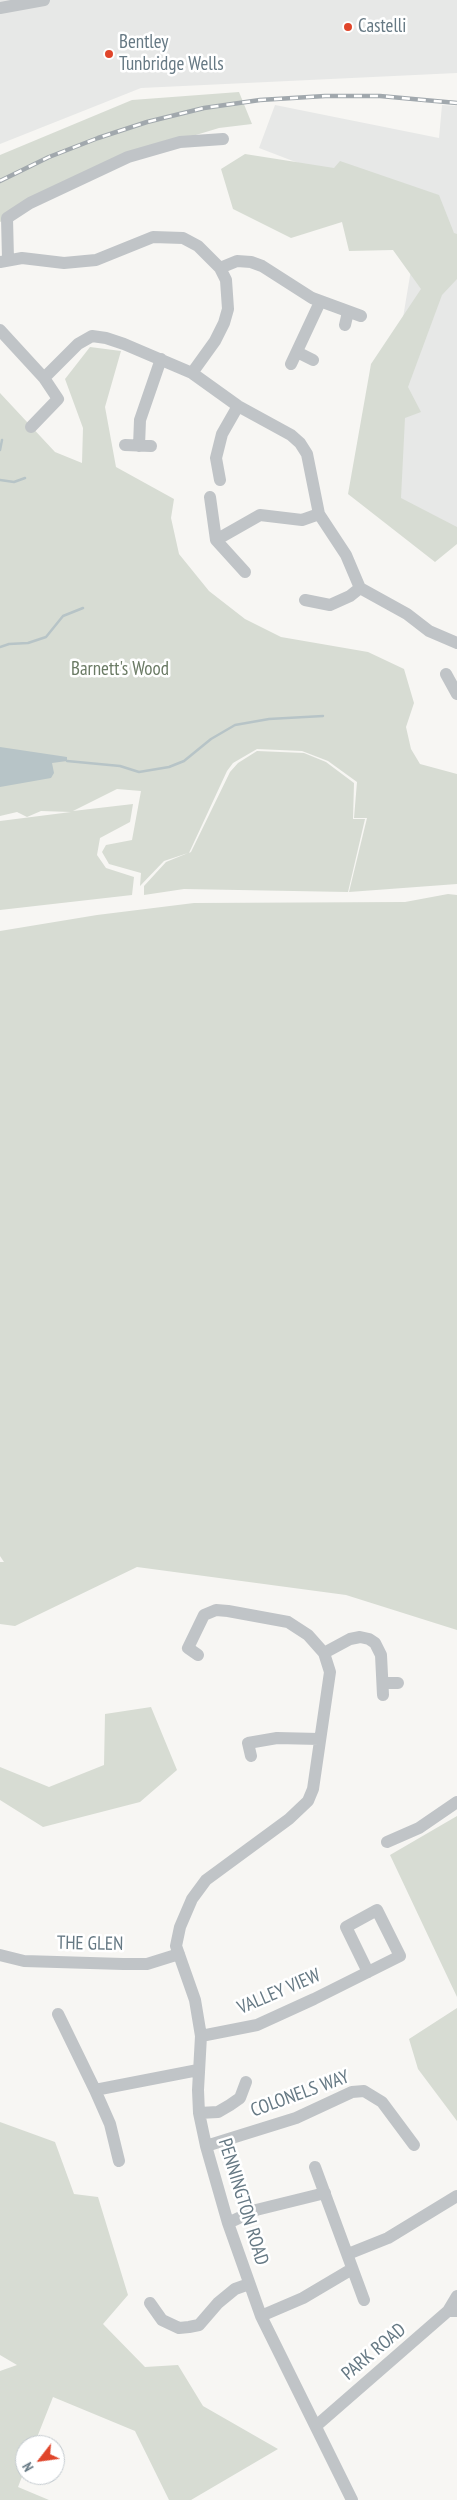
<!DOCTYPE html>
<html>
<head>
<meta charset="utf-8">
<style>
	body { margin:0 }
	#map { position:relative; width:457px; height:2500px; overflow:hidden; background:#f7f6f3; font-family:"PT Sans Narrow",sans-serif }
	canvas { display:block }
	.north { position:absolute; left:15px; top:2435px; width:50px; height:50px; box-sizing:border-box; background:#fff; border:1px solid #c2c9ce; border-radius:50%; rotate:240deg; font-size:14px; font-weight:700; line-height:20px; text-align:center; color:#667984 }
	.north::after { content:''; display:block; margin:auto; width:18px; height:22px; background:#e0452a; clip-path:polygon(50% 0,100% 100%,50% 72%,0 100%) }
</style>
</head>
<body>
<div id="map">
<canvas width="457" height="2500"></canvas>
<div class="north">N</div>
</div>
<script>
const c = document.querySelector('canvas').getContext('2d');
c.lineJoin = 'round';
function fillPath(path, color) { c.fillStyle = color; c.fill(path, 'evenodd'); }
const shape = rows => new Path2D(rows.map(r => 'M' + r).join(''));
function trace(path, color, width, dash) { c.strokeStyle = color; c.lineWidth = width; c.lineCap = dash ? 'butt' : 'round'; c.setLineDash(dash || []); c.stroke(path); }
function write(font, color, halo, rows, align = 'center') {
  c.font = font + ' "PT Sans Narrow",sans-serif'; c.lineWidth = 5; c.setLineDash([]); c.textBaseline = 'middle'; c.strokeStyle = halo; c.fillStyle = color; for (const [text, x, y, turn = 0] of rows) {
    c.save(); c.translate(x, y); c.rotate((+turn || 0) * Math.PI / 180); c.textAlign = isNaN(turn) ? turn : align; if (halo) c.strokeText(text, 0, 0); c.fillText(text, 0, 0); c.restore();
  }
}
fillPath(shape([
	[0,0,457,0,457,73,141,88,0,144],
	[275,105,439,138,442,105,457,106,457,534,371,509,421,210,259,148]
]), '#e7e8e7');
fillPath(shape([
	[239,92,252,124,219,128,143,151,0,222,0,155,132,100],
	[245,154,334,168,340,161,439,195,454,233,457,234,457,279,442,295,408,387,421,412,405,418,401,498,457,527,457,544,435,562,348,494,371,364,421,289,393,250,349,251,342,222,291,238,233,209,221,169],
	[90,347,121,351,105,407,116,467,174,499,171,518,179,554,209,591,245,619,281,637,368,652,404,669,414,703,406,727,411,749,420,764,457,774,457,884,349,892,367,818,354,818,357,782,328,761,302,751,257,749,233,763,227,771,189,853,191,852,230,772,238,763,257,751,304,753,326,762,354,783,353,819,365,819,348,892,184,889,144,895,144,886,166,862,188,853,164,861,140,886,141,873,109,864,102,852,106,845,132,840,141,791,117,789,73,811,133,804,130,822,100,838,97,855,106,868,134,877,132,895,0,910,0,821,71,812,41,811,27,817,17,812,0,816,0,393,55,452,82,463,83,428,65,379],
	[448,894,457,895,457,1630,346,1595,137,1567,15,1626,0,1624,0,1562,4,1562,0,1556,0,931,97,915,194,903,405,902],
	[151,1707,177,1770,140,1802,43,1827,0,1800,0,1767,49,1787,104,1765,105,1714],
	[457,1816,457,1997,390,1855],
	[457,2008,457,2121,418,2069,409,2039],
	[0,2122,55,2142,74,2194,98,2197,128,2295,103,2324,145,2367,178,2365,203,2406,278,2449,191,2500,169,2500,135,2431,53,2397,34,2445,25,2445,25,2469,18,2487,49,2500,0,2500,0,2371,17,2365,0,2355]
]), '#d7dcd3');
fillPath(shape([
	[0,747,67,757,67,761,52,763,54,773,51,778,0,787]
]), '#b7c4c7');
trace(shape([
	[0,450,2,440],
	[0,480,14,482,25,478],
	[0,647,9,644,28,643,46,637,63,616,83,608],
	[67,761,120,766,139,772,169,767,184,761,211,739,235,725,269,719,323,716]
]), '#b7c4c7', 2.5);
trace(shape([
	[0,8,44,0],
	[8,259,7,218,30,203,128,157,180,142,223,139],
	[0,262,22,258,64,263,96,260,153,237,183,238,198,246,220,268,226,280,228,309,224,323,215,341,192,373],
	[220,268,237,261,251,262,262,266,312,298,361,316],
	[345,325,348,312],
	[0,330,44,378,78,344,92,336,106,338,124,344,192,373,238,406,291,435,300,443,307,454,319,514,346,555,360,588,407,614,429,631,457,643],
	[297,352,313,360],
	[291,364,320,302],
	[31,427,58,399,44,378],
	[125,445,151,446],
	[139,446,140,420,161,359],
	[220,480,216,458,222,434,238,406],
	[210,497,216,540],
	[245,572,216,540,260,515,302,520,319,514],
	[305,600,330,605,350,596,360,588],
	[446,674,457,694],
	[324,1653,350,1639,360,1637,369,1639,375,1643,381,1655,383,1695],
	[198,1655,188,1648,204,1615,216,1610,228,1611,288,1622,308,1635,324,1653,330,1672,313,1789,308,1801,289,1819,206,1880,192,1899,180,1927,176,1946,195,2000,201,2036,198,2090,199,2113,206,2146,228,2223,261,2316,352,2500],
	[383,1683,398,1683],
	[251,1756,248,1743,277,1738,319,1739],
	[387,1842,419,1828,457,1802],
	[0,1955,24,1961,123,1964,147,1964,179,1954],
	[58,2014,95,2090,198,2070],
	[201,2036,257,2025,314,1999,400,1956,377,1910,346,1927,368,1972],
	[95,2090,110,2124,119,2161],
	[199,2113,218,2112,230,2105,240,2098,246,2082],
	[206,2146,296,2118,352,2092,364,2091,382,2102,414,2145],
	[315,2167,364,2300],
	[228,2223,256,2210,325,2193],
	[348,2254,388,2238,457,2196],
	[150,2303,162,2320,179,2328,189,2327,199,2325,218,2303,235,2289,249,2284],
	[448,2311,457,2296],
	[261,2316,303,2298,352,2269],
	[316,2426,448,2311,457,2311]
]), '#c0c4c7', 12);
const rail = shape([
	[0,181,49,157,98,138,147,122,204,108,260,100,325,96,380,96,457,103]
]);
trace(rail, '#a1a8ad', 4.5);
trace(rail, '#fff', 2.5, [8]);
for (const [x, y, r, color] of [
	[348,27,5,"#e0452a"],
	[109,54,5,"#e0452a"]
]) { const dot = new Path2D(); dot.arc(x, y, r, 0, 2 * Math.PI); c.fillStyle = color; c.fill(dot); trace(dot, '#fff', 2); }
write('19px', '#667984', '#fff', [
	["Castelli",358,27],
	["Bentley",119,43],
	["Tunbridge Wells",119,65]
], 'left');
write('19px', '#6b7b65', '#fff', [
	["Barnett's Wood",120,670]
]);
write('19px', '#667984', '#fff', [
	["THE GLEN",90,1944,1],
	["VALLEY VIEW",279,1992,-23],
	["COLONELS WAY",300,2094,-20],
	["PENNINGTON ROAD",243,2202,73],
	["PARK ROAD",374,2352,-40]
]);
</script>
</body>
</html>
